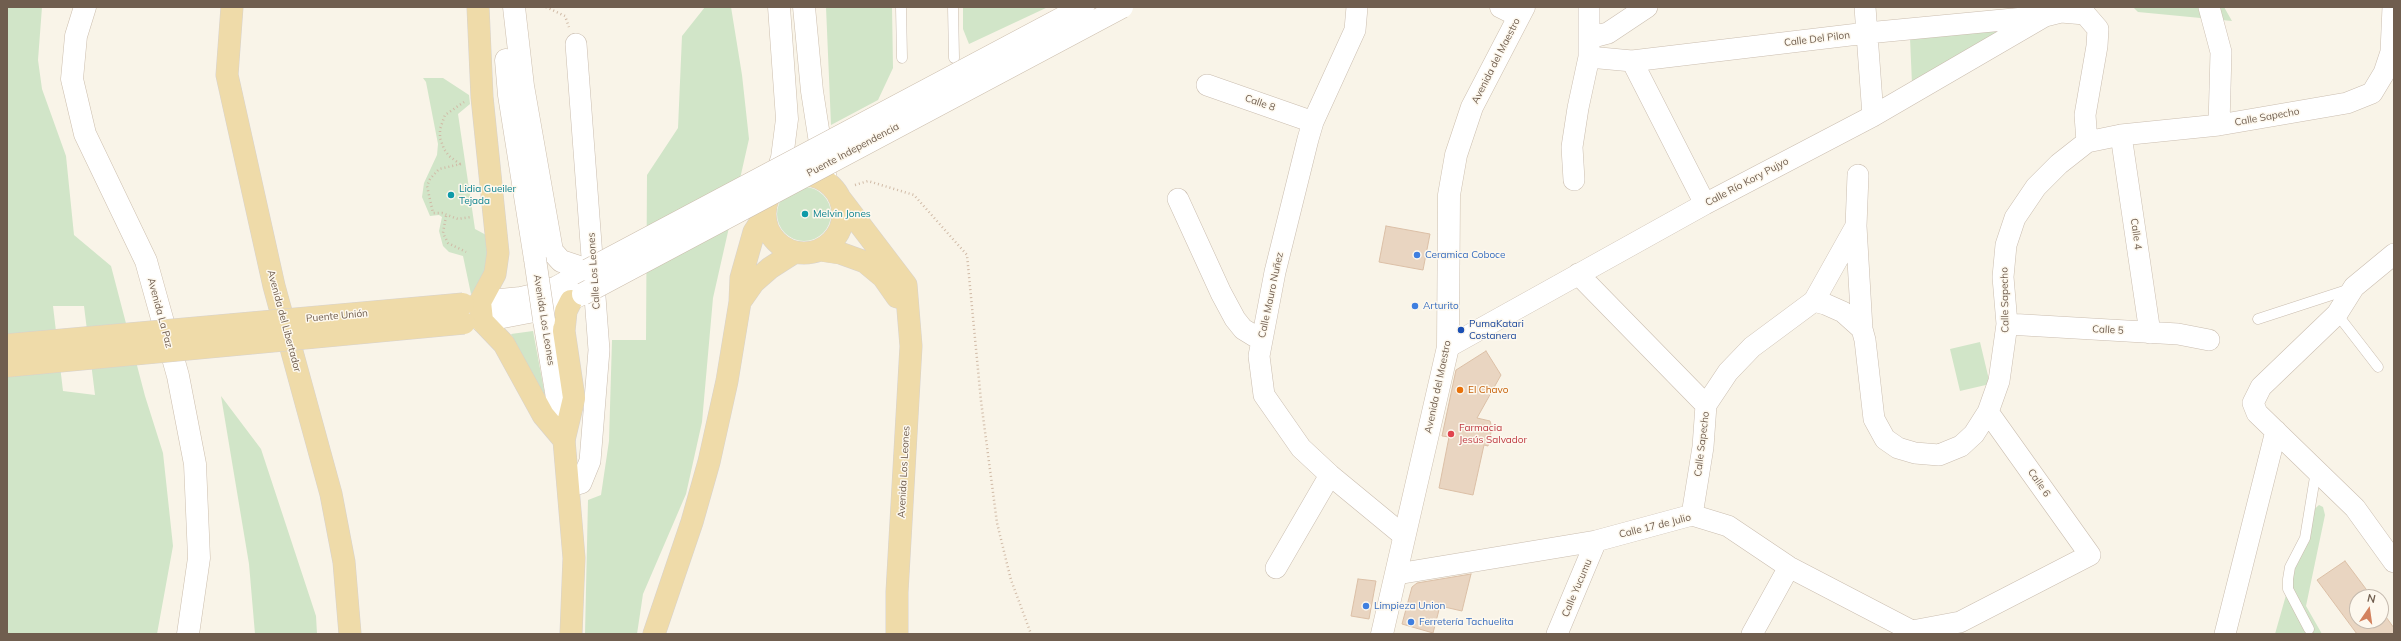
<!DOCTYPE html>
<html>
<head>
<meta charset="utf-8">
<style>
	body { margin:0 }
	#map { position:relative; width:2401px; height:641px; overflow:hidden; background:#f9f4e8; font-family:Mulish,sans-serif }
	canvas { display:block }
	.frame { position:absolute; inset:0; border:8px solid #705e4f; pointer-events:none }
	.north { position:absolute; left:2349px; top:589px; width:40px; height:40px; box-sizing:border-box; background:#fdf8ee; border:1px solid #c5baae; border-radius:50%; rotate:13deg; font-size:11px; font-weight:700; line-height:16px; text-align:center; color:#705e4f }
	.north::after { content:''; display:block; margin:auto; width:14px; height:18px; background:#d3825e; clip-path:polygon(50% 0,100% 100%,50% 72%,0 100%) }
</style>
</head>
<body>
<div id="map">
<canvas width="2401" height="641"></canvas>
<div class="frame"></div>
<div class="north">N</div>
</div>
<script>
const c = document.querySelector('canvas').getContext('2d');
c.lineJoin = 'round';
function fillPath(path, color) { c.fillStyle = color; c.fill(path, 'evenodd'); }
const shape = rows => new Path2D(rows.map(r => 'M' + r).join(''));
function trace(path, color, width, dash) { c.strokeStyle = color; c.lineWidth = width; c.lineCap = dash ? 'butt' : 'round'; c.setLineDash(dash || []); c.stroke(path); }
function write(font, color, halo, rows, align = 'center') {
  c.font = font + ' Mulish,sans-serif'; c.lineWidth = 3; c.setLineDash([]); c.textBaseline = 'middle'; c.strokeStyle = halo; c.fillStyle = color; for (const [text, x, y, turn = 0] of rows) {
    c.save(); c.translate(x, y); c.rotate((+turn || 0) * Math.PI / 180); c.textAlign = isNaN(turn) ? turn : align; if (halo) c.strokeText(text, 0, 0); c.fillText(text, 0, 0); c.restore();
  }
}
fillPath(shape([
	[7,7,42,7,38,60,42,89,66,156,74,235,111,266,145,396,163,453,173,546,157,634,7,634],
	[53,306,84,306,95,395,63,391],
	[705,7,731,7,742,75,749,139,713,298,702,422,686,494,643,594,637,634,585,634,588,500,601,495,609,441,612,340,646,340,647,175,678,128,682,36],
	[826,7,892,7,893,68,878,100,831,125],
	[963,7,1048,7,969,44,963,29],
	[2133,7,2224,7,2232,21,2138,12],
	[2014,25,1912,84,1910,38],
	[423,78,443,78,469,95,470,104,458,114,475,229,488,236,492,263,479,288,471,294,463,256,449,252,443,246,439,231,442,217,439,215,430,216,422,197,424,183,437,155,438,144,426,82],
	'777 214a27 27 0 1 1 54 0a27 27 0 1 1-54 0Z',
	[533,331,547,406,511,334],
	[1980,342,1990,384,1960,391,1950,349],
	[221,396,261,449,316,616,317,634,255,634,249,564],
	[2319,505,2323,507,2325,515,2306,606,2322,634,2275,634,2309,514]
]), '#d1e5c8');
const building = shape([
	[1386,226,1430,234,1423,270,1379,262,1386,226],
	[1486,351,1501,375,1477,418,1490,421,1492,428,1488,446,1484,445,1473,495,1439,488,1449,437,1442,436,1456,370,1486,351],
	[2345,561,2372,597,2357,597,2357,621,2381,621,2381,610,2394,628,2394,634,2357,634,2317,580,2345,561],
	[1471,574,1462,611,1440,606,1433,633,1402,624,1412,587,1417,583,1471,574],
	[1358,579,1376,581,1369,619,1351,616,1358,579]
]);
fillPath(building, '#e9d5c1');
trace(building, '#dbbfa6', 1);
const lane = shape([
	[901,7,902,58],
	[953,7,954,58],
	[2337,314,2378,367],
	[2258,319,2350,289],
	[2309,629,2288,589,2288,579,2290,567,2305,538,2316,471]
]);
const street = shape([
	[1357,7,1355,30,1313,122,1308,139,1275,272,1259,356,1264,395,1301,448,1330,475,1404,536],
	[1865,7,1873,116],
	[2209,7,2221,52,2219,125],
	[1589,38,1608,33,1647,7],
	[1589,57,1632,61,1867,33,2045,16,2061,12,2085,14,2098,29,2097,46,2085,115,2087,142],
	[1632,61,1705,204],
	[1207,85,1313,122],
	[2121,135,2150,333],
	[1858,175,1856,226,1862,329],
	[1574,180,1572,147,1578,108,1589,57,1589,7],
	[1178,199,1221,293,1235,319,1243,329,1261,340],
	[2394,254,2354,287,2337,314,2261,387,2253,403,2257,413,2355,508,2394,562],
	[1578,274,1706,405],
	[1814,301,1856,226],
	[2007,324,2178,334,2209,340],
	[1448,347,1705,204,1873,116,2045,16],
	[569,486,581,483,590,461,599,350,576,44],
	[1692,515,1703,447,1706,405,1728,372,1752,347,1814,301,1825,304,1843,312,1862,329,1865,340,1874,419,1885,439,1898,448,1915,453,1939,455,1961,446,1974,434,1988,412,1999,381,2007,324,2003,277,2006,245,2015,218,2036,187,2059,164,2087,142,2121,135,2219,125,2318,108,2347,103,2372,93,2384,73,2391,52,2393,7],
	[1276,568,1330,475],
	[1397,574,1596,541,1692,515,1728,526,1789,567,1912,631],
	[1912,631,1960,622,2090,555,1988,412],
	[1557,634,1596,541],
	[1752,634,1789,567],
	[2225,634,2276,431]
]);
const secondary = shape([
	[85,7,76,36,72,79,85,134,146,261,178,376,195,464,199,558,188,634],
	[514,7,523,86,552,251,561,261,588,270],
	[804,7,812,91,826,181],
	[1501,7,1519,16],
	[506,60,509,95,535,259],
	[773,184,782,158,787,119,779,7],
	[480,302,521,298,538,294,557,287,588,270],
	[544,320,564,440],
	[482,321,555,307,582,294],
	[1382,634,1448,347,1449,195,1456,155,1472,107,1524,7]
]);
const primary = shape([
	[232,7,227,75,274,286,331,494,344,562,350,634],
	[478,7,482,97,498,253,495,274,480,302,482,321,504,344,543,415,564,440],
	'765 214a39 39 0 1 1 78 0a39 39 0 1 1-78 0Z',
	[839,197,906,285,911,346,897,592,897,634],
	[820,250,840,253,865,262,883,277,897,297],
	[740,302,754,282,770,268,795,252],
	[571,634,574,558,564,440,574,398,564,331,566,311,571,301],
	[654,634,692,522,709,462,727,381,740,302,741,278,754,232,765,215]
]);
trace(lane, '#cabdaf', 11);
trace(street, '#cabdaf', 22);
trace(secondary, '#ccbead', 23);
trace(primary, '#d7d2ce', 23);
trace(shape([
	[546,7,565,16,569,27],
	[460,164,449,156,444,149,440,138,440,129,445,115,464,102],
	[461,164,439,169,430,179,427,186,433,213,442,213,458,219,471,217],
	[855,185,868,181,914,195,967,255,981,401,997,523,1011,580,1031,634],
	[446,216,443,233,448,243,466,252]
]), '#d0baa6', 2.5, [1, 3]);
trace(lane, '#fff', 10);
trace(street, '#fff', 21);
trace(secondary, '#fff', 22);
trace(primary, '#efdba9', 22);
const secondaryBridge = shape([
	[535,259,544,320],
	[588,270,1083,7],
	[583,294,1122,7]
]);
const primaryBridge = shape([
	[7,345,463,304],
	[7,366,464,323]
]);
trace(secondaryBridge, '#ccbead', 23, []);
trace(primaryBridge, '#d7d2ce', 23, []);
trace(secondaryBridge, '#fff', 22);
trace(primaryBridge, '#efdba9', 22);
for (const [x, y, r, color] of [
	[451,195,4,"#0f9aa8"],
	[805,214,4,"#0f9aa8"],
	[1417,255,4,"#3f7fe0"],
	[1415,306,4,"#3f7fe0"],
	[1461,330,4,"#1a4fb4"],
	[1460,390,4,"#e8710a"],
	[1451,434,4,"#e0444e"],
	[1366,606,4,"#3f7fe0"],
	[1411,622,4,"#3f7fe0"]
]) { const dot = new Path2D(); dot.arc(x, y, r, 0, 2 * Math.PI); c.fillStyle = color; c.fill(dot); trace(dot, '#fdf8ee', 1.5); }
write('10px', '#705e4f', '#fdf8ee', [
	["Calle Del Pilon",1817,39,-7],
	["Avenida del Maestro",1496,61,-63],
	["Calle 8",1260,103,19],
	["Calle Sapecho",2267,117,-10],
	["Puente Independencia",853,150,-28],
	["Calle Río Kory Pujyo",1747,182,-28],
	["Calle 4",2136,234,82],
	["Calle Los Leones",594,271,-94],
	["Calle Mauro Nuñez",1271,295,-78],
	["Calle Sapecho",2005,300,-91],
	["Avenida La Paz",160,313,75],
	["Puente Unión",337,316,-5],
	["Avenida Los Leones",544,320,81],
	["Avenida del Libertador",284,321,75],
	["Calle 5",2108,330,3],
	["Avenida del Maestro",1438,387,-78],
	["Calle Sapecho",1702,444,-83],
	["Avenida Los Leones",904,472,-87],
	["Calle 6",2039,483,55],
	["Calle 17 de Julio",1655,526,-14],
	["Calle Yucumu",1577,588,-67]
]);
write('10px', '#0d838f', '#fdf8ee', [
	["Lidia Gueiler",459,189],
	["Tejada",459,201],
	["Melvin Jones",813,214]
], 'left');
write('10px', '#366cbe', '#fdf8ee', [
	["Ceramica Coboce",1425,255],
	["Arturito",1423,306],
	["Limpieza Union",1374,606],
	["Ferretería Tachuelita",1419,622]
], 'left');
write('10px', '#164399', '#fdf8ee', [
	["PumaKatari",1469,324],
	["Costanera",1469,336]
], 'left');
write('10px', '#c56008', '#fdf8ee', [
	["El Chavo",1468,390]
], 'left');
write('10px', '#be3a42', '#fdf8ee', [
	["Farmacia",1459,428],
	["Jesús Salvador",1459,440]
], 'left');
</script>
</body>
</html>
